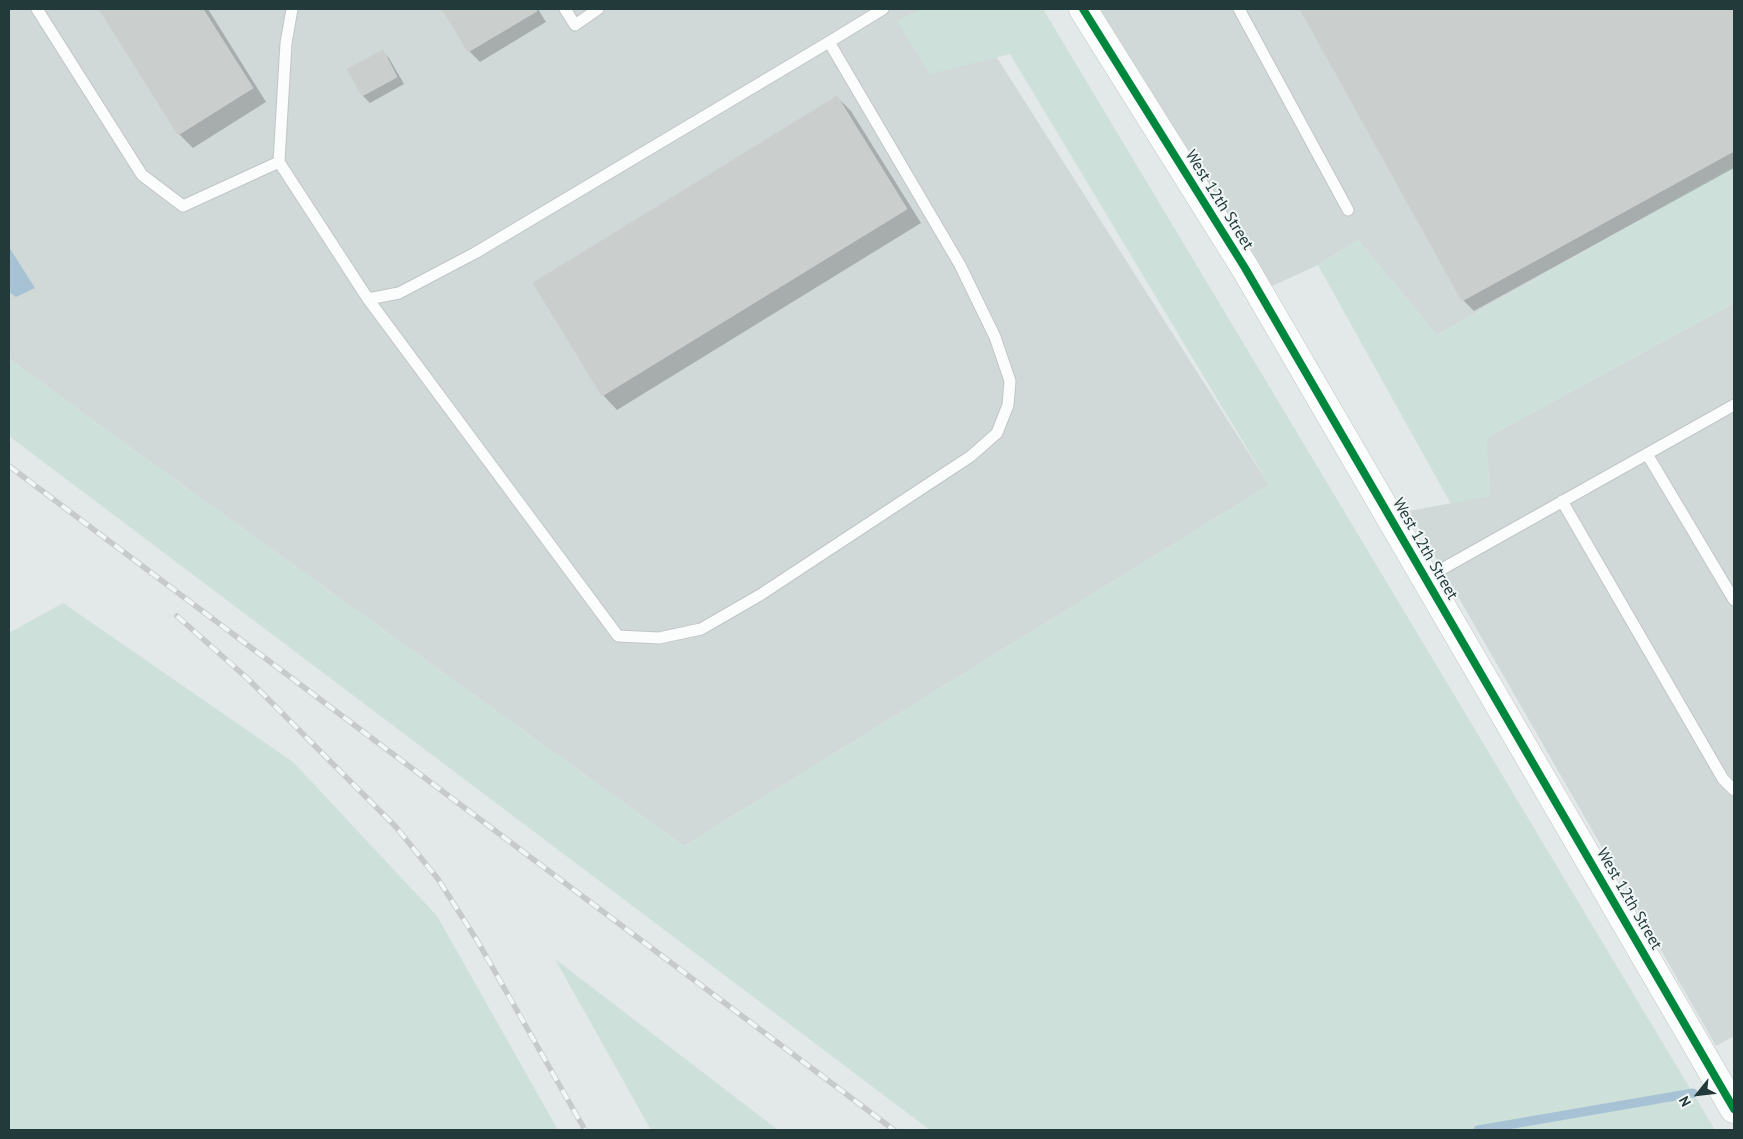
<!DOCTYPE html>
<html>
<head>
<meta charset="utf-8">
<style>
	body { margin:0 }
	#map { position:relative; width:1743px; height:1139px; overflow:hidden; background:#e3e8e8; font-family:"PT Sans",sans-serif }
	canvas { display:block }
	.frame { position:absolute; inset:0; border:10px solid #233a3a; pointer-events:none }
	.north { position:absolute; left:1673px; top:1069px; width:50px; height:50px; -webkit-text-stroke:4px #f1f7f6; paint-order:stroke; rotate:241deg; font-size:14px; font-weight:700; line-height:20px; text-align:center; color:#233a3a }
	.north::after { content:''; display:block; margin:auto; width:18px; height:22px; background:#233a3a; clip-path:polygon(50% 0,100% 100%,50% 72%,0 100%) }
</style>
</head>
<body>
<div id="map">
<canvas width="1743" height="1139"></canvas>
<div class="frame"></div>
<div class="north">N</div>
</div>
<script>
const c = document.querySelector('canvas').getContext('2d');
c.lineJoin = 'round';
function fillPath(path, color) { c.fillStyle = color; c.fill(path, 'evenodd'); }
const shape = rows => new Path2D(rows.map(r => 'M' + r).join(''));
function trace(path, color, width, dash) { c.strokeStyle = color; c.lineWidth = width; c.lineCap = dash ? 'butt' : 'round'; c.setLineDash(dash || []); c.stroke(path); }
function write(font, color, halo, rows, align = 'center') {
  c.font = font + ' "PT Sans",sans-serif'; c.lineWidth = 4; c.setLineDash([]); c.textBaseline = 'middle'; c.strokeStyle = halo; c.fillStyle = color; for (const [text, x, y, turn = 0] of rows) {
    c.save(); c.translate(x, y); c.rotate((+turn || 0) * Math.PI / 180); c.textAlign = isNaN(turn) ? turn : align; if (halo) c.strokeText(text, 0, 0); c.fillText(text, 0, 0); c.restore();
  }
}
fillPath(shape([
	[9,9,966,9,1269,485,684,846,87,416,9,358],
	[1099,9,1734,9,1734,166,1437,335,1358,240,1318,265,1272,286],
	[1734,303,1734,1036,1716,1046,1409,511,1490,496,1486,438]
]), '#d1d9d8');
fillPath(shape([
	[921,9,1043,9,1715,1130,930,1130,9,436,9,358,87,416,684,846,1269,485,1010,54,930,74,897,21],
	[1734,166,1734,303,1486,438,1490,496,1451,504,1318,265,1358,240,1437,335],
	[63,603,293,762,437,916,558,1130,9,1130,9,633],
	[555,959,778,1130,651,1130]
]), '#cde0d9');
fillPath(shape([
	[9,247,35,288,16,297,9,292]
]), '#a6c2d4');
fillPath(shape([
	[100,9,208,9,266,102,193,148,179,134],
	[443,9,538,9,546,22,480,62,469,51],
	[1301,9,1734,9,1734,168,1474,311,1463,300],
	[382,51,389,58,404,84,370,103,363,96,349,70],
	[837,97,851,111,921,223,617,410,603,395,534,283]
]), '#0003');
trace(shape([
	[1478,1130,1693,1093]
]), '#a6c2d4', 9);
const building = shape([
	[99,9,203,9,253,88,178,135,99,9],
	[442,9,535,9,537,11,468,52,442,9],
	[1300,9,1734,9,1734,151,1462,301,1300,9],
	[383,50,397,77,362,96,347,69,383,50],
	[837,96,907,209,602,396,533,283,837,96]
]);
fillPath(building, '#cacfce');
trace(building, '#ccd1d0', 1);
const service = shape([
	[37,9,142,175,183,206,279,162],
	[292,9,286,43,279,162,368,299,399,293,475,253,829,42,883,9],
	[565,9,575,25,598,9],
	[1239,9,1348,210],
	[368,299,618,636,659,638,701,629,760,595,971,456,997,433,1008,405,1010,381,995,337,960,265,829,42],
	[1647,454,1734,600],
	[1562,501,1723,779,1734,790],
	[1426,578,1734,405]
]);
const tertiary = shape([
	[1083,9,1245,268,1734,1109]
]);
trace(service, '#c0c5c5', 13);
trace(tertiary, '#c0c5c5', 29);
trace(service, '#fbfcfc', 11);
trace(tertiary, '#fbfcfc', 28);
const rail = shape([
	[9,466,894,1130],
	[177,616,248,679,396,827,438,879,478,942,585,1130]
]);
trace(rail, '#c6caca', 5.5);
trace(rail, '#f1f7f6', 4, [11]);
trace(shape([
	[1083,9,1245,268,1734,1109]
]), '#00873e', 8);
write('16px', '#233a3a', '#f1f7f6', [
	["West 12th Street",1219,200,58],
	["West 12th Street",1425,549,60],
	["West 12th Street",1629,899,60]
]);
</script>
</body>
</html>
